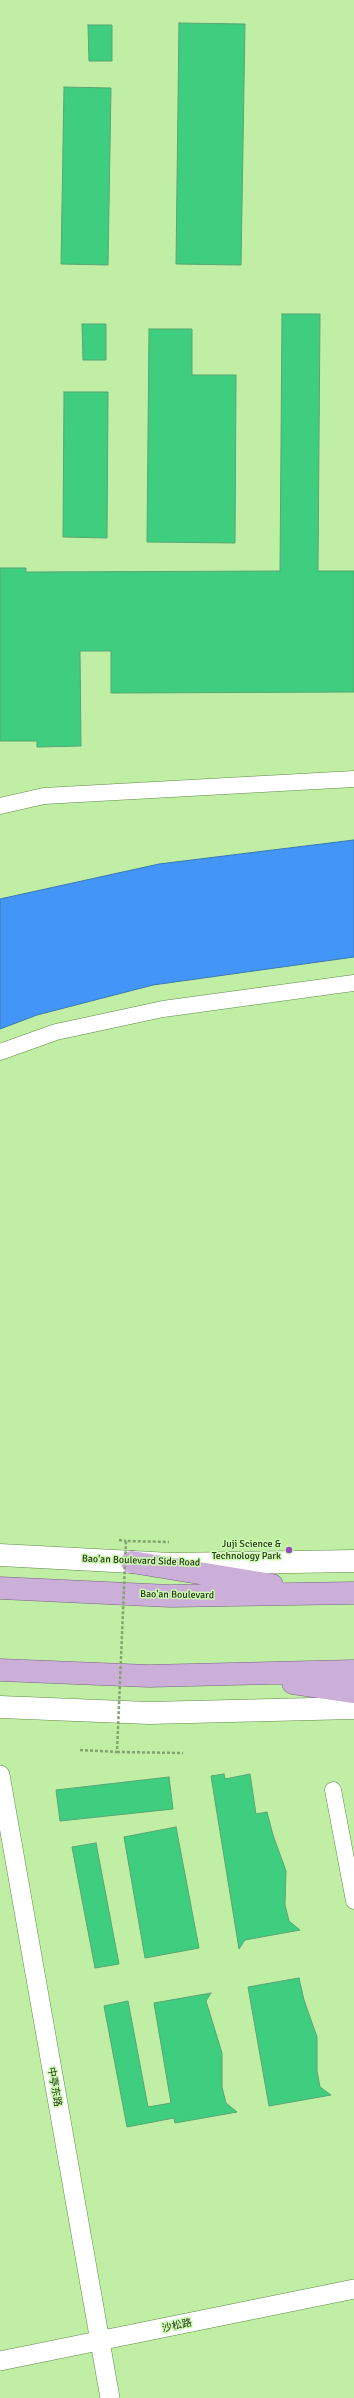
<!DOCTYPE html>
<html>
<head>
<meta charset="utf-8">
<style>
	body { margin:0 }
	canvas { display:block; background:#c0eea5 }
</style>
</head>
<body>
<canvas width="354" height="2398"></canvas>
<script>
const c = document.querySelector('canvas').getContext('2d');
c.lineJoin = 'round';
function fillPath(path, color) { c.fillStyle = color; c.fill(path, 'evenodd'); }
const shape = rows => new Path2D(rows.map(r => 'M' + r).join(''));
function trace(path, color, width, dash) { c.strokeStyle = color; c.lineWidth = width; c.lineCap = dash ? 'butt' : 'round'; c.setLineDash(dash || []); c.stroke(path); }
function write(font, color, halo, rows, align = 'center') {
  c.font = font + ' Signika,"Noto Sans SC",sans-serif'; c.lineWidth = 3; c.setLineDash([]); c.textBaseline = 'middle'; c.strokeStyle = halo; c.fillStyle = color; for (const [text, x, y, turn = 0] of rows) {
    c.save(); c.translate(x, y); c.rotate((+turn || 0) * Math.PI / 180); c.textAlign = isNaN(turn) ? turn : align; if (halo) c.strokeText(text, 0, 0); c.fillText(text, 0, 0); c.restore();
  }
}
const water = shape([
	[354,840,354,957,153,985,37,1015,0,1029,0,899,159,864,354,840]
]);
fillPath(water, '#4396f8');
trace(water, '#3a79b5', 1);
const building = shape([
	[179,23,245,24,241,265,176,264,179,23],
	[88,25,112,25,112,61,89,61,88,25],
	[64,87,111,88,108,265,61,264,64,87],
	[282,314,320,314,318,571,354,571,354,692,111,693,111,651,80,651,81,746,37,747,37,741,0,741,0,568,26,568,26,572,280,571,282,314],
	[82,324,106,324,106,360,83,360,82,324],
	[149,329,192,329,192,375,236,375,235,543,147,542,149,329],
	[64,392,108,392,107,538,63,537,64,392],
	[224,1774,225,1779,250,1774,256,1814,267,1812,273,1835,286,1871,285,1905,289,1921,300,1930,245,1940,239,1949,211,1776,224,1774],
	[169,1777,173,1809,60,1821,56,1790,169,1777],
	[176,1827,199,1948,145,1958,124,1837,176,1827],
	[96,1843,119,1964,95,1968,72,1847,96,1843],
	[299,1978,304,2000,317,2037,317,2071,320,2087,331,2095,269,2106,248,1987,299,1978],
	[211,1993,206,2001,222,2053,222,2087,226,2103,237,2112,175,2123,174,2118,127,2127,104,2006,128,2001,148,2107,171,2103,154,2003,211,1993]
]);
fillPath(building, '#3fce7f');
trace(building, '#57a674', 1);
const minor = shape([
	[0,806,44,796,354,779],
	[0,1052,56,1032,163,1009,354,983],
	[333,1790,354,1901]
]);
const tertiary = shape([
	[0,1775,110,2398],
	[0,2361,354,2289]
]);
const secondary = shape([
	[0,1555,171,1564,354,1561],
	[0,1707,149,1713,354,1708]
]);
const primary = shape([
	[132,1562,272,1585],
	[0,1588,170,1596,354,1593],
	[0,1670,149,1676,354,1671],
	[293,1683,354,1692]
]);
trace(minor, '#608a45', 17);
trace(tertiary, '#608a45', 20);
trace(secondary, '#608a45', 23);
trace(primary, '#7a6185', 23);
trace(shape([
	[119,1540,126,1541],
	[117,1752,183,1753]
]), '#82a46d', 2.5, [3, 2]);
trace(minor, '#fff', 16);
trace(tertiary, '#fff', 19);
trace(secondary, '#fff', 22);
trace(primary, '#cbafd9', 22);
trace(shape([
	[80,1750,117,1752,126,1541,169,1542]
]), '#82a46d', 2.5, [3, 2]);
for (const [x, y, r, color] of [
	[289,1550,4,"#9849ba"]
]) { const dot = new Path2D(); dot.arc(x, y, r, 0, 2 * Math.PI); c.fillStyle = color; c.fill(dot); trace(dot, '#cdfbb1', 1.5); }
write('10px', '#243518', '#cdfbb1', [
	["Juji Science &",281,1544],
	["Technology Park",281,1556]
], 'right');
write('10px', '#243518', '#cdfbb1', [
	["Bao'an Boulevard Side Road",141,1561,2],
	["Bao'an Boulevard",177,1595,1],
	["中亭东路",54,2087,80],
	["沙松路",177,2326,-12]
]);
</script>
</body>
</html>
